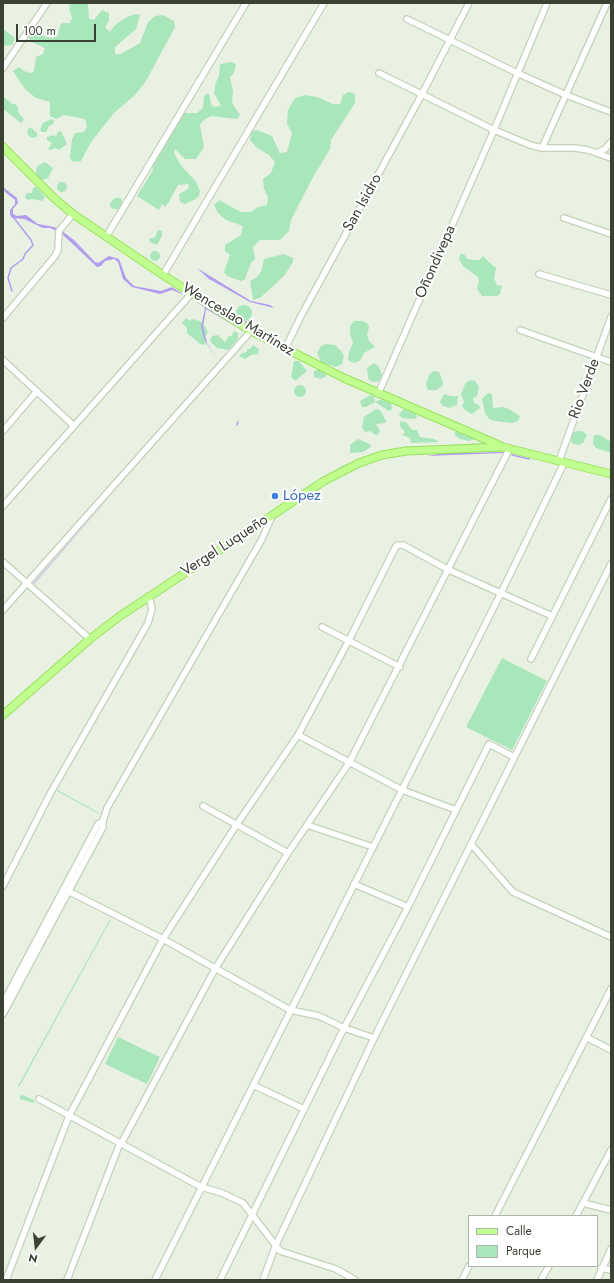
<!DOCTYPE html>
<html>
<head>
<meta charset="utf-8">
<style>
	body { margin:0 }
	#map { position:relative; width:614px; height:1283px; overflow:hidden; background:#e9f1e2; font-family:Jost,sans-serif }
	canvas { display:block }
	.frame { position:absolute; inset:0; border:4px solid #3b4233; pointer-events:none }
	.legend { position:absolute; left:468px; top:1215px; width:130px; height:52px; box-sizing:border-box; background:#fff; border:1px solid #b1b3ad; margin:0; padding:5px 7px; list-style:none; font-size:12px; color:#3b4233 }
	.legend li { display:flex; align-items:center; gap:8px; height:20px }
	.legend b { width:20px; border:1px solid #b1b3ad }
	.north { position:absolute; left:16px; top:1227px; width:40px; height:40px; -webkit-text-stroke:3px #fff; paint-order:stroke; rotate:195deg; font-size:11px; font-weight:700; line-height:16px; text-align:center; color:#3b4233 }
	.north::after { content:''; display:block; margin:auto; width:14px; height:18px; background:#3b4233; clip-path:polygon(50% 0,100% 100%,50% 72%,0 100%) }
	.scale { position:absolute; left:16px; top:24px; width:80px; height:18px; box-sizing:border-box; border:2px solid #3b4233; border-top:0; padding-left:5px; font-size:12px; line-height:14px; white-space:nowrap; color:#3b4233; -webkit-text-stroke:3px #fff; paint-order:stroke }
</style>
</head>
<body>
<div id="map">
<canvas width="614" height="1283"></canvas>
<div class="frame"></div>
<ul class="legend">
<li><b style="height:5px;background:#bffe8f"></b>Calle</li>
<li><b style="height:11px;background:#aae6bc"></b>Parque</li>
</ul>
<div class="north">N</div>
<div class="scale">100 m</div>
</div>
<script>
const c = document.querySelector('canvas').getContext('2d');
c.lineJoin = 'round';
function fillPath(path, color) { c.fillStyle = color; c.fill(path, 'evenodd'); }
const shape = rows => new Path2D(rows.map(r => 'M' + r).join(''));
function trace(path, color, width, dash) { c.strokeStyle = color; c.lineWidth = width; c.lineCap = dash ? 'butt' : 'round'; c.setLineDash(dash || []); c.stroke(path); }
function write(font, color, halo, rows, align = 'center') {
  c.font = font + ' Jost,sans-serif'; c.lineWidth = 4; c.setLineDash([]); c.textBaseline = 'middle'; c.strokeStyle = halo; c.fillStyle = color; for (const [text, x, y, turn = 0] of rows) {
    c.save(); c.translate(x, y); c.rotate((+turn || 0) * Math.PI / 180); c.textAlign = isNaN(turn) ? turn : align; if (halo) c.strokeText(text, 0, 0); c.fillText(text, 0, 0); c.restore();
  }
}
fillPath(shape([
	[71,3,88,3,89,19,94,20,102,10,109,13,109,21,105,27,110,32,115,25,125,18,135,14,140,15,136,29,115,47,115,54,121,54,140,43,148,22,155,16,163,15,174,21,175,27,146,81,135,95,114,113,91,142,81,161,73,162,70,158,72,139,75,133,84,132,87,126,85,119,64,115,56,119,50,116,50,102,36,98,25,89,13,71,19,67,24,71,30,73,34,71,36,57,43,54,45,48,31,42,28,34,41,35,47,37,53,38,58,35,60,25,63,23,70,23,72,18,69,7],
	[3,29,15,38,12,45,3,46],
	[231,62,236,64,234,73,230,77,233,92,232,103,240,115,237,119,211,116,204,120,200,125,204,147,196,159,185,159,175,149,174,153,180,164,196,182,200,191,199,196,194,200,185,204,180,202,179,194,188,189,189,184,178,185,169,202,165,207,162,204,159,210,137,196,153,170,150,161,182,113,197,113,203,108,204,96,208,93,210,97,211,104,214,107,221,106,214,93,216,82,219,76,220,64],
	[349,92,355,94,355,103,331,140,330,149,312,179,291,220,289,231,280,240,260,240,253,247,255,259,251,263,245,279,241,281,227,276,224,272,230,255,225,251,225,245,241,235,243,226,226,220,218,213,214,205,219,200,241,212,251,212,258,207,267,205,268,197,264,189,263,179,271,173,275,162,269,155,256,147,250,140,251,132,257,130,272,136,280,153,287,152,292,133,287,124,288,110,295,98,305,95,317,97,333,104,340,104,343,95],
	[3,96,12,104,15,104,18,107,18,112,24,119,21,123,3,109],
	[52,119,54,121,53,124,49,126,46,132,42,132,40,130,43,123],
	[30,127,37,133,37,137,32,138,28,135,27,130],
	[61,131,67,144,59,150,55,148,51,150,48,149,52,143,47,140,47,137,54,135,56,137,58,132],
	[45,162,53,168,48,178,42,180,38,178,36,173,37,166],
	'57 187a5 5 0 1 1 10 0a5 5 0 1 1-10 0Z',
	[36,187,45,197,42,201,32,199,28,200,25,197,27,193,32,193,33,188],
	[115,198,121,198,123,205,120,209,113,209,110,206,110,203],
	[158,230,162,231,162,236,157,245,150,242,149,239,155,237],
	'150 256a5 5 0 1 1 10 0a5 5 0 1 1-10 0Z',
	[284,254,293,258,293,262,284,276,260,298,253,300,250,281,257,277,261,272,264,259],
	[460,254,464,254,467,259,473,260,479,260,483,256,489,262,496,268,494,278,497,285,502,286,500,294,497,296,482,296,477,289,479,281,478,277,463,266,459,259],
	'236 313a8 8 0 1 1 16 0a8 8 0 1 1-16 0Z',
	[186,318,190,321,192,319,200,321,205,326,208,333,204,338,206,341,205,345,200,344,187,333,187,328,182,323],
	[354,321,362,321,367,323,369,327,367,335,369,341,375,347,364,353,360,361,354,363,348,360,349,352,353,343,350,334,350,326],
	[234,331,238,333,238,339,228,350,217,348,210,341,212,336,218,335,225,342,229,336,232,336],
	[326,344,335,345,340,350,344,355,342,364,336,367,321,362,317,353,321,346],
	[253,345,259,349,258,354,251,355,245,359,239,356,242,353,247,352,247,349,250,349],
	[294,361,299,361,307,371,295,381,291,377],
	[374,363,379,367,382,375,379,381,373,382,368,379,367,368],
	[321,369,326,373,326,376,322,379,314,377,314,371],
	[433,371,439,372,443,382,443,385,437,390,428,390,426,384,429,375],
	[470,380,475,381,479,387,477,396,473,398,474,403,479,405,480,408,472,414,465,410,462,406,464,402,461,394,465,384],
	'294 391a6 6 0 1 1 12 0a6 6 0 1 1-12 0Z',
	[488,393,492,394,493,408,503,407,509,409,520,416,518,421,512,423,494,421,489,419,485,413,482,399],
	[444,394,451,396,458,396,457,405,449,408,443,406,440,402],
	[370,395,374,396,375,402,382,399,391,403,392,409,389,411,375,402,366,407,362,407,360,401],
	[405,408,414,412,417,417,415,419,402,418,399,415,400,413],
	[376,409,380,410,386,421,385,423,376,424,380,431,377,436,370,431,365,432,362,427,364,417],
	[403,421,407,423,412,430,417,430,420,437,434,439,440,442,411,443,410,438,402,435,405,432,400,426,400,422],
	[457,430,479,438,469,441,460,439,454,434],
	[577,431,582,431,587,435,583,443,578,445,572,443,570,438,572,433],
	[594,435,600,435,611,442,611,453,596,448,593,444],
	[358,439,370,444,371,447,363,452,350,453,350,445],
	[500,442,611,470,500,443,366,457,352,462,331,474,85,640,3,711,19,695,84,639,128,606,342,466,373,453,398,448],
	[502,658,547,681,512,750,466,727],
	[58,790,99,813,99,814,57,791],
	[110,919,110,921,19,1087,18,1086],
	[118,1037,160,1057,147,1084,105,1064],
	[22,1095,34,1100,34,1103,20,1099,20,1096]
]), '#aae6bc');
fillPath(shape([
	[3,187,17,198,18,203,13,209,13,214,17,216,26,215,38,224,54,227,57,228,56,231,50,228,43,228,24,219,12,218,10,214,10,210,15,204,15,200,5,192],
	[62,231,74,240,95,262,98,263,109,256,119,259,126,278,134,286,161,291,172,287,184,295,172,290,160,294,132,287,123,279,118,262,114,259,105,261,101,266,97,267,61,233],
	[197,268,251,301,270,305,274,308,250,302,209,279],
	[197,291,255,327,254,328],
	[193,299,245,332,206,309,203,327,207,343,217,359,205,341,201,327,205,308],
	[504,452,503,453,427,456,444,453],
	[123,481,34,584,33,584]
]), '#b29def');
trace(shape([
	[12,291,8,278,11,268,23,259,25,254,33,245,31,240,14,218],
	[355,379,363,382],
	[237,425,238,422],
	[512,455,529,459]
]), '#b29def', 1.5);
const minor = shape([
	[407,19,517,73,566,95,611,112],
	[3,68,47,3],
	[379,73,494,130,530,145,542,148,575,148,588,150,611,158],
	[542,148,607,3],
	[597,153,605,149,611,142],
	[564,218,611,234],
	[106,237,246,3],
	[539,274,611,295],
	[163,275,324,3],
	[3,318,55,256,58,250,59,231,73,214],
	[520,330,611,362],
	[285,349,301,316,422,94,469,3],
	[3,360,74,426],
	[378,394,494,130,547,3],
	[3,431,37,391],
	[559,461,611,317],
	[3,506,191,294],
	[3,562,90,639],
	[3,610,251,331],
	[322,627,400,667],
	[531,659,611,499],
	[298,735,402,790,456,810],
	[203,806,288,853],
	[307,825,373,847],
	[471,844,513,892,611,937],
	[354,884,408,907],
	[3,886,50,794,148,623,152,609,149,596],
	[64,889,163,939,290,1010,319,1016,344,1028,374,1038],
	[3,1003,98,824,103,821],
	[3,1014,103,827,103,821,107,808,262,539,272,516],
	[586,1037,611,1050],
	[253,1085,304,1109],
	[39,1099,201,1187,222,1193,243,1203,280,1251,336,1269,355,1280],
	[121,1144,215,969,288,853,349,763,510,448],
	[583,1203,611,1210],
	[495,1216,611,989],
	[576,1216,611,1150],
	[601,1268,611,1270],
	[6,1280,69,1116,163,939,237,824,298,735,349,640,395,548,397,545,403,545,449,570,552,616],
	[67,1280,120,1143],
	[155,1280,501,593,564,463],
	[220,1280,344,1028,408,907,489,744,514,757],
	[263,1280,275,1247,376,1034,611,564],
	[462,1280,469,1266],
	[541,1280,549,1266],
	[597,1280,611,1249]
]);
const major = shape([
	[3,147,54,198,73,214,163,275,251,331,344,378,501,446],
	[3,715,90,639,120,616,324,481,359,463,382,455,406,451,503,447,611,474]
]);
trace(minor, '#c5d1b9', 8);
trace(major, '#9be25f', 9);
trace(minor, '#fff', 5.5);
trace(major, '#bffe8f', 7);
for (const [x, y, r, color] of [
	[275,496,4,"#3f7fe0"]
]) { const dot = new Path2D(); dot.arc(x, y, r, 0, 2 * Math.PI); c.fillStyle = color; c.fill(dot); trace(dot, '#fff', 1.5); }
write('15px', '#3b4233', '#fff', [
	["San Isidro",363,203,-61],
	["Oñondivepa",436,262,-66],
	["Wenceslao Martínez",238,320,31],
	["Rio Verde",585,389,-70],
	["Vergel Luqueño",225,546,-33]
]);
write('15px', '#366cbe', '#fff', [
	["López",283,496]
], 'left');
</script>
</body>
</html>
